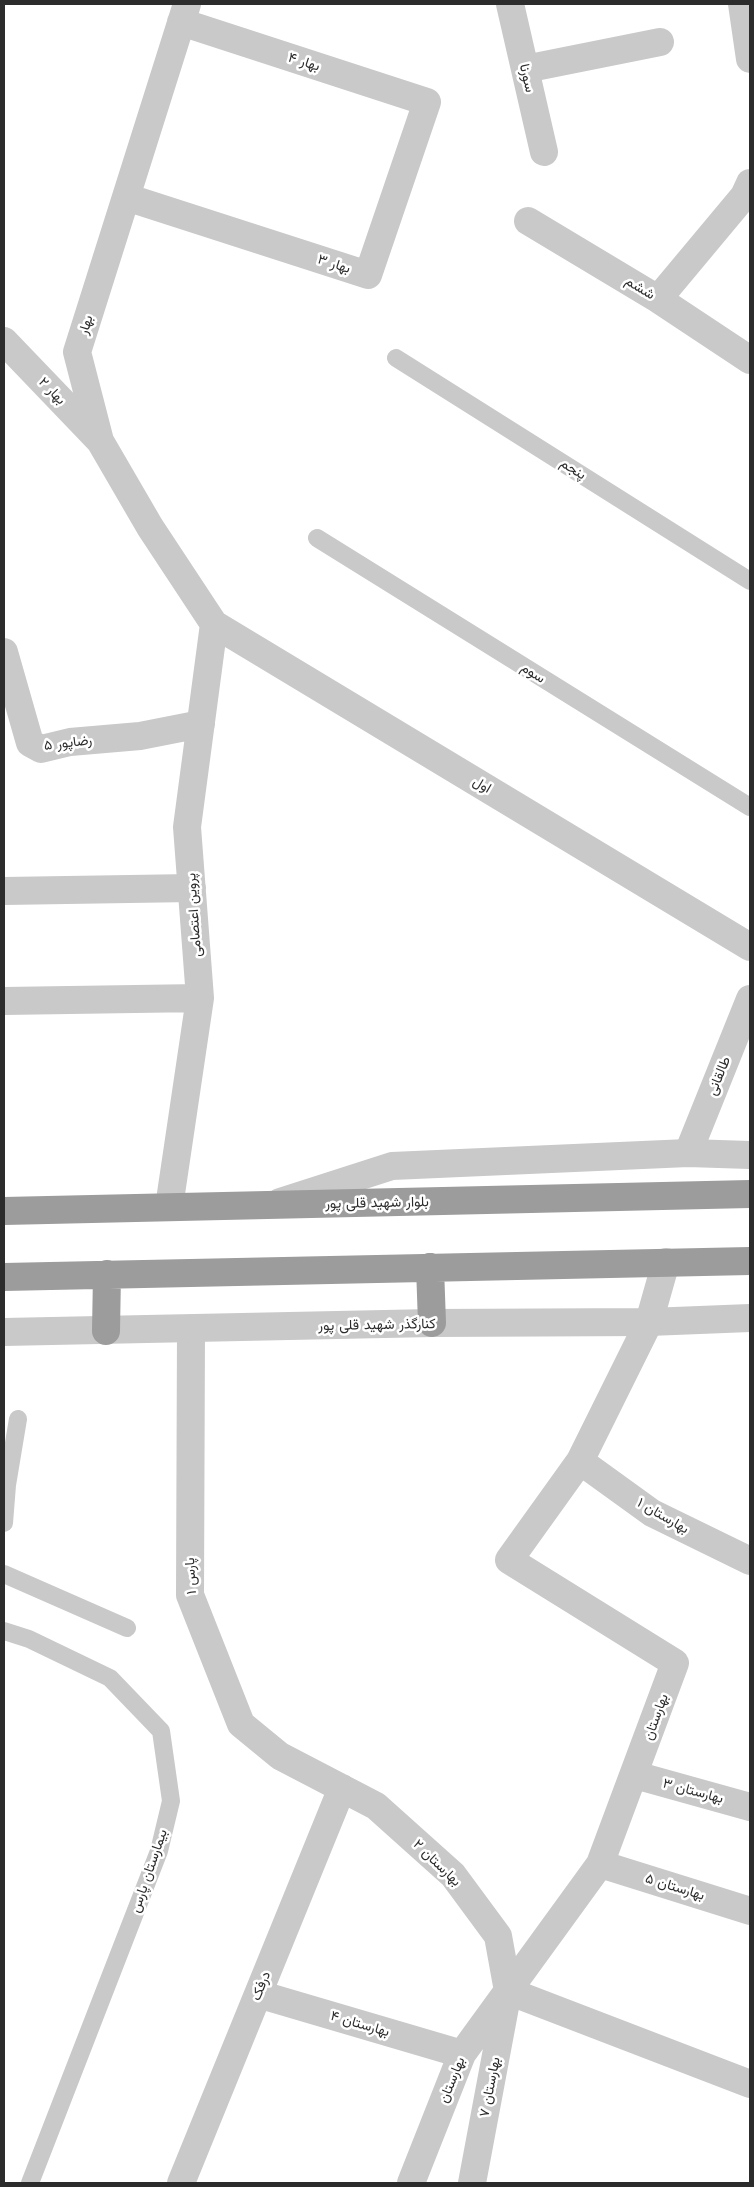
<!DOCTYPE html>
<html>
<head>
<meta charset="utf-8">
<style>
	body { margin:0 }
	#map { position:relative; width:754px; height:2187px; overflow:hidden; background:#fff; font-family:"Work Sans",sans-serif }
	canvas { display:block }
	.frame { position:absolute; inset:0; border:5px solid #2c2c2c; pointer-events:none }
</style>
</head>
<body>
<div id="map">
<canvas width="754" height="2187"></canvas>
<div class="frame"></div>
</div>
<script>
const c = document.querySelector('canvas').getContext('2d');
c.lineJoin = 'round';
const shape = rows => new Path2D(rows.map(r => 'M' + r).join(''));
function trace(path, color, width, dash) { c.strokeStyle = color; c.lineWidth = width; c.lineCap = dash ? 'butt' : 'round'; c.setLineDash(dash || []); c.stroke(path); }
function write(font, color, halo, rows, align = 'center') {
  c.font = font + ' "Work Sans",Vazirmatn,sans-serif'; c.lineWidth = 5; c.setLineDash([]); c.textBaseline = 'middle'; c.strokeStyle = halo; c.fillStyle = color; for (const [text, x, y, turn = 0] of rows) {
    c.save(); c.translate(x, y); c.rotate((+turn || 0) * Math.PI / 180); c.textAlign = isNaN(turn) ? turn : align; if (halo) c.strokeText(text, 0, 0); c.fillText(text, 0, 0); c.restore();
  }
}
trace(shape([
	[396,358,750,581],
	[317,538,750,807],
	[4,1523,7,1485,18,1419],
	[4,1574,127,1628],
	[4,1631,29,1639,110,1678,161,1731,171,1801,159,1851,30,2183]
]), '#c9c9c9', 18);
trace(shape([
	[187,4,77,352,100,441,150,527,214,624,750,947],
	[510,4,544,152],
	[742,4,750,59],
	[525,69,660,42],
	[126,197,368,275,427,102,181,22],
	[528,221,658,299,750,360],
	[658,299,744,196,750,183],
	[4,341,99,440],
	[4,652,30,743,41,749,70,742,140,736,201,724],
	[4,891,192,888],
	[4,1001,200,998],
	[280,1202,392,1166,688,1153,750,1155],
	[169,1207,200,998,187,827,214,624],
	[191,1329,190,1595,241,1724,280,1756,376,1806,453,1875,498,1936,508,1991,472,2183],
	[580,1461,652,1513,750,1561],
	[635,1775,750,1807],
	[600,1864,750,1911],
	[508,1991,750,2084],
	[258,1994,462,2054],
	[181,2183,342,1788],
	[411,2183,462,2054,600,1864,675,1663,509,1560,580,1461,649,1322,666,1262]
]), '#c9c9c9', 28);
trace(shape([
	[688,1153,750,999],
	[4,1332,432,1323,649,1322,750,1318]
]), '#c9c9c9', 28);
trace(shape([
	[4,1211,750,1194],
	[430,1267,432,1323],
	[4,1277,750,1261],
	[106,1331,107,1274]
]), '#9c9c9c', 28);
write('14px', '#2c2c2c', '#fff', [
	["بهار ۴",304,62,18],
	["سورنا",527,78,77],
	["بهار ۳",334,264,18],
	["ششم",640,288,31],
	["بهار",86,325,-73],
	["بهار ۲",52,391,46],
	["پنجم",573,469,32],
	["سوم",533,673,32],
	["رضاپور ۵",68,743,-7],
	["اول",482,785,31],
	["پروین اعتصامی",194,915,-94],
	["طالقانی",719,1076,-68],
	["بلوار شهید قلی پور",377,1203,-1],
	["کنارگذر شهید قلی پور",377,1325,-1],
	["بهارستان ۱",663,1516,30],
	["پارس ۱",191,1576,-93],
	["بهارستان",656,1717,-70],
	["بهارستان ۳",693,1791,15],
	["بهارستان ۲",437,1863,44],
	["بیمارستان پارس",149,1871,-71],
	["بهارستان ۵",675,1887,17],
	["درفک",261,1986,-68],
	["بهارستان ۴",360,2024,16],
	["بهارستان",452,2080,-68],
	["بهارستان ۷",490,2087,-79]
]);
</script>
</body>
</html>
